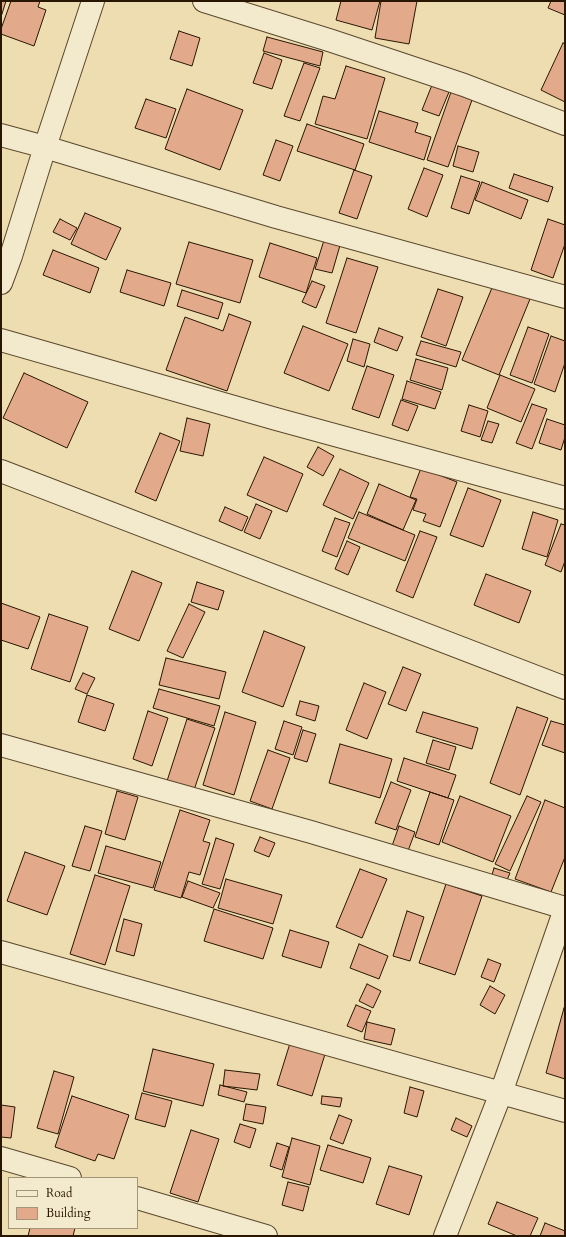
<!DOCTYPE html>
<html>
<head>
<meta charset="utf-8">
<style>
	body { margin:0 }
	#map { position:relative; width:566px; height:1237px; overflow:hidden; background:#edddb1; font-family:Cardo,serif }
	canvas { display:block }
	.frame { position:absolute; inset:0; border:2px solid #291600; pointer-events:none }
	.legend { position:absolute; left:8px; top:1177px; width:130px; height:52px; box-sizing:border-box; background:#f3e9cc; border:1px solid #a2957a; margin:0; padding:5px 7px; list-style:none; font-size:12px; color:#291600 }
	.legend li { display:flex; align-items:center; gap:8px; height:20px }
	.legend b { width:20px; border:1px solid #a2957a }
</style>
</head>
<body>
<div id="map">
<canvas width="566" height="1237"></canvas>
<div class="frame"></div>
<ul class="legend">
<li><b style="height:5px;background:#f3e9cc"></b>Road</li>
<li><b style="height:11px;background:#e2aa8b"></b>Building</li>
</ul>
</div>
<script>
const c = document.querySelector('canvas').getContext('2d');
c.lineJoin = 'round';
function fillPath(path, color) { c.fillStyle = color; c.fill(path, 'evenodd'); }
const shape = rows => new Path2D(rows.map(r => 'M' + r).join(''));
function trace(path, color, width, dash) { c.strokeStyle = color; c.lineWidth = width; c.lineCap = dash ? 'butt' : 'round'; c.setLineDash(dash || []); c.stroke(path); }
const building = shape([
	[1,1,6,1,1,17,1,1],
	[11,1,40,1,38,7,46,10,34,46,1,34,1,29,11,1],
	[341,1,380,1,372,30,336,20,341,1],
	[381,1,417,1,409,44,375,38,381,1],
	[551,1,565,1,565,15,548,8,551,1],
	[179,31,200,38,192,66,170,59,179,31],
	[267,37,323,52,320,66,263,51,267,37],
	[563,43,565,44,565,102,541,90,563,43],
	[264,53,282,60,272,89,253,83,264,53],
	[304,63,320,68,300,121,284,116,304,63],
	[346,66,385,78,367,139,315,124,323,96,335,99,346,66],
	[432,85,449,92,439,116,422,110,432,85],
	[187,89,243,110,220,170,165,149,187,89],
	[451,92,472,100,448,167,427,160,451,92],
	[146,99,176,109,166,138,135,128,146,99],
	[379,111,418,123,415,132,431,137,424,160,369,142,379,111],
	[307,124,364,144,355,170,297,151,307,124],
	[276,140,293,146,280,181,263,175,276,140],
	[458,146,479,152,473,172,453,166,458,146],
	[424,168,443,175,427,217,408,209,424,168],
	[354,170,372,176,357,219,339,213,354,170],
	[514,174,553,187,548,202,509,188,514,174],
	[461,176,480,182,469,214,451,208,461,176],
	[482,182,528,200,521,219,475,200,482,182],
	[85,213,121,228,106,260,71,244,85,213],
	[60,219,77,228,70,240,53,232,60,219],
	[548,219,565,225,565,244,553,278,531,270,548,219],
	[325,237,341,242,332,273,315,269,325,237],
	[189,242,253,260,240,303,176,284,189,242],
	[270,243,317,258,306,293,259,277,270,243],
	[53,250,99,268,90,293,43,275,53,250],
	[347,258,378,267,356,333,326,323,347,258],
	[127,270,171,283,164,306,120,292,127,270],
	[312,281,325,286,316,308,302,302,312,281],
	[494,283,530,299,499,375,462,360,494,283],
	[438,289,463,297,446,346,421,337,438,289],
	[182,290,223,303,218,319,177,306,182,290],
	[229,314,251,322,227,391,166,370,185,317,223,331,229,314],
	[303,326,348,344,329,391,284,373,303,326],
	[528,327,549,334,532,383,510,375,528,327],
	[379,328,403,337,397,351,374,342,379,328],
	[551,336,565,341,565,363,555,392,534,384,551,336],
	[353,339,370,344,364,367,347,361,353,339],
	[421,341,461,352,456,367,416,355,421,341],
	[416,359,448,368,442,390,410,380,416,359],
	[367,366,394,375,379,418,352,409,367,366],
	[24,373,88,402,67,448,3,418,24,373],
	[500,375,535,389,521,422,487,408,500,375],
	[407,381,441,392,435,409,402,399,407,381],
	[401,400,418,406,408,431,392,425,401,400],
	[532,404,547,409,532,449,516,443,532,404],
	[469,405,488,411,480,437,461,431,469,405],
	[187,418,210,424,203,456,180,451,187,418],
	[547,419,565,425,565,437,561,450,539,443,547,419],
	[488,421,499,424,492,443,481,440,488,421],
	[160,433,180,441,156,501,135,492,160,433],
	[318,447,334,456,323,476,307,467,318,447],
	[264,457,303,474,287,512,247,495,264,457],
	[421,468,457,482,440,527,423,521,426,514,413,510,417,499,410,497,421,468],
	[340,469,369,483,353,519,323,505,340,469],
	[379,484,416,500,403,530,367,514,379,484],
	[468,488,501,500,483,547,450,535,468,488],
	[256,504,272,511,260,539,244,532,256,504],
	[225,507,248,517,242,531,219,521,225,507],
	[359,512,415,535,405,561,348,538,359,512],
	[533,512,558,520,547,557,522,549,533,512],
	[335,518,350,523,337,557,322,551,335,518],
	[561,524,565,525,565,561,561,572,545,565,561,524],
	[420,531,437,537,413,598,396,591,420,531],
	[347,541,360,547,348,575,335,569,347,541],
	[132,571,162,583,139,641,109,629,132,571],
	[486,574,531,591,519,623,474,605,486,574],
	[197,582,224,591,218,610,191,602,197,582],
	[1,603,40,617,28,649,1,640,1,603],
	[189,604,205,612,183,658,167,651,189,604],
	[49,614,88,627,70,682,31,669,49,614],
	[264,631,305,647,283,707,242,692,264,631],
	[166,658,226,672,219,699,159,685,166,658],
	[403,667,421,674,406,711,388,704,403,667],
	[83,673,95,678,87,694,75,689,83,673],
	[364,683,386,692,367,739,346,730,364,683],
	[159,689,220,706,214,726,153,708,159,689],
	[87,695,114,704,105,731,78,722,87,695],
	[300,701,319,706,315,721,296,715,300,701],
	[517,707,548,718,520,795,490,783,517,707],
	[148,711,168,718,152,766,133,759,148,711],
	[225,712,256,722,234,795,203,785,225,712],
	[423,712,478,728,472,749,416,732,423,712],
	[187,719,215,728,194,790,167,781,187,719],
	[284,721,302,727,293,755,275,749,284,721],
	[551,721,565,725,565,753,542,745,551,721],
	[303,730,316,734,307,762,294,758,303,730],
	[433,740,456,747,449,770,426,763,433,740],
	[340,744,392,759,380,798,329,783,340,744],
	[268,750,290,758,272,809,250,801,268,750],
	[404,758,456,775,448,798,397,781,404,758],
	[391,782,411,790,396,830,375,823,391,782],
	[117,791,138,797,125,840,105,834,117,791],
	[430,792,454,800,439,845,415,837,430,792],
	[460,796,511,816,493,862,442,842,460,796],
	[527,796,541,802,510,871,495,864,527,796],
	[545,800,565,808,565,857,551,892,515,879,545,800],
	[180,810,210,820,203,841,210,843,200,875,189,872,181,898,154,890,180,810],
	[85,826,102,831,90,871,72,866,85,826],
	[399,826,415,832,408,851,392,846,399,826],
	[260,837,275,843,269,857,254,851,260,837],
	[216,838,234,844,220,889,202,884,216,838],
	[106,846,161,862,153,888,98,873,106,846],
	[25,852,65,866,47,915,7,901,25,852],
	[494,868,510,873,507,880,492,875,494,868],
	[360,869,387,879,362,938,336,927,360,869],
	[95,875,130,886,105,965,70,954,95,875],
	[226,879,282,895,273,924,218,908,226,879],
	[188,881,220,893,213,908,182,897,188,881],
	[446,884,482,896,455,975,419,963,446,884],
	[214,909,273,928,263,959,204,941,214,909],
	[407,911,424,917,410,961,393,956,407,911],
	[124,919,142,924,134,956,116,951,124,919],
	[290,930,329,942,321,968,282,956,290,930],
	[359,944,388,956,379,979,350,968,359,944],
	[488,959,501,964,494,982,481,977,488,959],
	[367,984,381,991,373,1008,359,1001,367,984],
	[490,986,505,995,495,1014,480,1005,490,986],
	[356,1005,371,1011,362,1032,347,1026,356,1005],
	[564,1008,565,1008,565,1079,546,1073,564,1008],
	[367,1022,395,1029,391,1045,364,1039,367,1022],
	[291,1040,326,1051,312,1096,277,1085,291,1040],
	[153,1049,214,1064,203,1106,143,1091,153,1049],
	[225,1070,260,1074,257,1090,223,1086,225,1070],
	[54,1071,74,1077,58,1134,37,1128,54,1071],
	[220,1085,247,1092,244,1102,218,1095,220,1085],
	[410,1087,424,1091,417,1117,404,1113,410,1087],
	[142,1093,172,1101,165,1127,135,1119,142,1093],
	[72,1096,129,1115,114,1159,98,1154,95,1161,55,1147,72,1096],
	[322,1096,342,1098,340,1107,321,1104,322,1096],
	[246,1104,266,1107,263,1124,243,1120,246,1104],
	[1,1105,15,1107,11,1138,1,1137,1,1105],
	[339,1115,352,1120,343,1144,330,1139,339,1115],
	[456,1118,472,1126,467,1137,451,1130,456,1118],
	[240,1124,256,1129,250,1148,234,1142,240,1124],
	[191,1130,219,1139,198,1202,170,1193,191,1130],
	[292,1138,320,1146,310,1185,282,1177,292,1138],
	[277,1143,289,1147,282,1170,270,1166,277,1143],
	[328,1145,371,1158,363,1183,320,1170,328,1145],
	[389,1166,422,1176,409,1215,376,1204,389,1166],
	[288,1182,309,1187,303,1211,282,1205,288,1182],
	[497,1202,538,1218,530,1236,517,1236,488,1224,497,1202],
	[545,1223,565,1231,565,1236,540,1236,545,1223],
	[30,1228,75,1228,73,1236,28,1236,30,1228]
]);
fillPath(building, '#e2aa8b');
trace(building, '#291600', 1);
const minor = shape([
	[204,1,332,41,464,85,565,124],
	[1,135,45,147,276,217,565,297],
	[1,283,11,256,45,147,93,1],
	[1,340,276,419,565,498],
	[1,471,565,688],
	[1,745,311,832,565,908],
	[1,952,565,1111],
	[1,1158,70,1178],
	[137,1198,266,1236],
	[445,1236,501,1093,565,909]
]);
trace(minor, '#5a482c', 24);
trace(minor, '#f3e9cc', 22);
</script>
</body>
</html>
